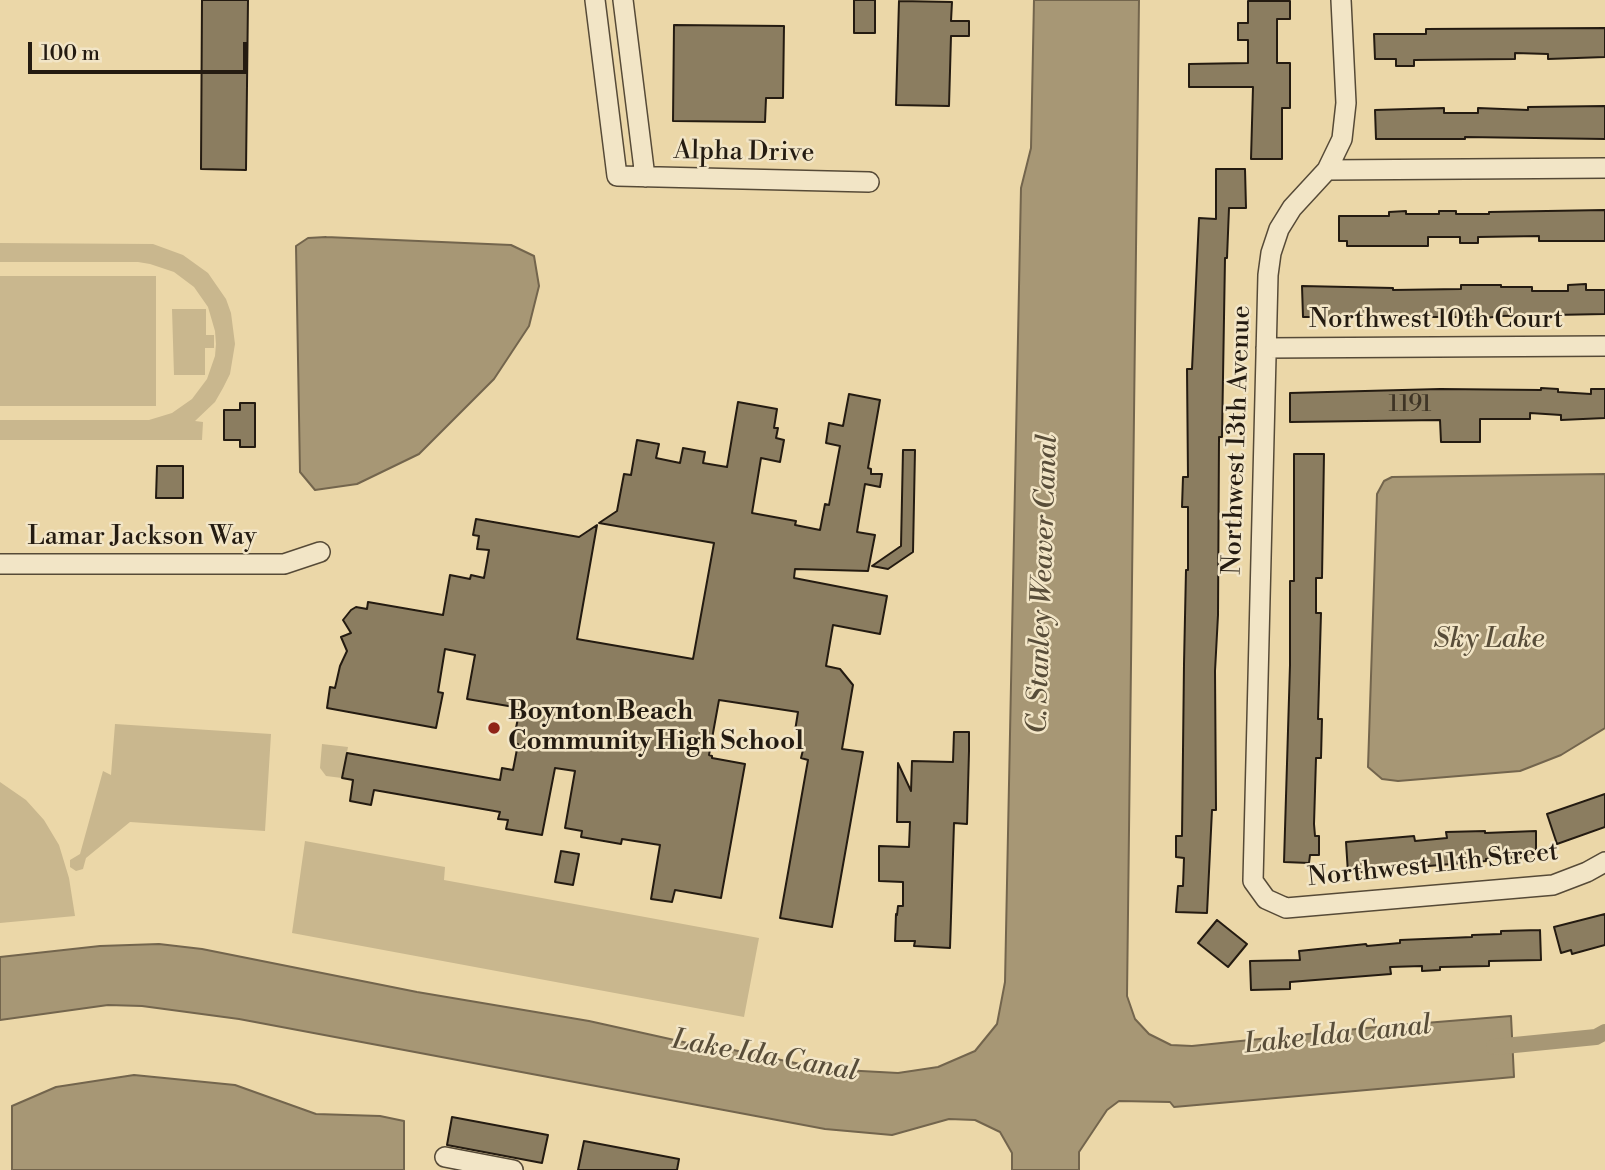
<!DOCTYPE html>
<html>
<head>
<meta charset="utf-8">
<style>
	body { margin:0 }
	#map { position:relative; width:1605px; height:1170px; overflow:hidden; background:#ebd7a8; font-family:"Libre Bodoni",serif }
	canvas { display:block }
	.scale { position:absolute; left:28px; top:42px; width:219px; height:32px; box-sizing:border-box; border:4px solid #241b11; border-top:0; padding-left:9px; font-size:21px; line-height:24px; white-space:nowrap; color:#241b11; -webkit-text-stroke:5px #f2e5c6; paint-order:stroke }
</style>
</head>
<body>
<div id="map">
<canvas width="1605" height="1170"></canvas>
<div class="scale">100 m</div>
</div>
<script>
const c = document.querySelector('canvas').getContext('2d');
c.lineJoin = 'round';
function fillPath(path, color) { c.fillStyle = color; c.fill(path, 'evenodd'); }
const shape = rows => new Path2D(rows.map(r => 'M' + r).join(''));
function trace(path, color, width, dash) { c.strokeStyle = color; c.lineWidth = width; c.lineCap = dash ? 'butt' : 'round'; c.setLineDash(dash || []); c.stroke(path); }
function write(font, color, halo, rows, align = 'center') {
  c.font = font + ' "Libre Bodoni",serif'; c.lineWidth = 5; c.setLineDash([]); c.textBaseline = 'middle'; c.strokeStyle = halo; c.fillStyle = color; for (const [text, x, y, turn = 0] of rows) {
    c.save(); c.translate(x, y); c.rotate((+turn || 0) * Math.PI / 180); c.textAlign = isNaN(turn) ? turn : align; if (halo) c.strokeText(text, 0, 0); c.fillText(text, 0, 0); c.restore();
  }
}
fillPath(shape([
	[0,243,153,244,183,255,208,273,226,299,231,313,235,344,230,374,223,388,215,402,195,421,203,422,202,440,0,440,0,420,149,420,172,413,192,399,207,379,215,356,216,344,215,331,208,307,194,287,174,272,150,264,138,262,0,262],
	[0,276,156,276,156,406,0,406],
	[172,309,206,309,206,335,214,335,214,348,205,348,205,375,174,375],
	[115,724,271,734,265,831,130,822,86,858,83,869,76,871,70,867,70,860,80,854,103,771,111,775],
	[322,744,348,747,342,778,326,776,320,768],
	[0,782,26,800,44,820,59,845,69,878,75,916,0,923],
	[305,841,445,867,444,880,759,938,744,1017,292,933]
]), '#c9b78e');
const water = shape([
	[1034,0,1139,0,1127,996,1135,1019,1149,1034,1171,1045,1192,1046,1376,1027,1511,1016,1514,1077,1174,1107,1170,1102,1119,1101,1107,1110,1079,1152,1079,1170,1012,1170,1012,1153,1000,1132,975,1120,949,1119,892,1135,825,1129,239,1019,142,1006,108,1005,0,1020,0,957,100,946,159,944,202,949,417,992,589,1021,697,1045,719,1047,824,1069,898,1073,938,1067,975,1051,997,1024,1005,982,1021,188,1031,148,1034,0],
	[326,237,511,245,534,256,539,286,529,326,494,379,419,454,357,484,315,490,300,472,296,246,308,238,326,237],
	[1605,474,1605,728,1561,755,1520,771,1398,781,1382,779,1368,767,1377,494,1384,481,1392,477,1605,474],
	[134,1075,235,1085,316,1114,380,1116,404,1121,404,1170,12,1170,12,1106,56,1087,134,1075]
]);
fillPath(water, '#a79775');
trace(water, '#73654d', 2);
trace(shape([
	[1494,1047,1596,1037,1605,1032]
]), '#a79775', 16);
const building = shape([
	[202,0,248,0,246,170,201,169,202,0],
	[854,0,875,0,875,33,854,33,854,0],
	[899,1,952,2,951,21,969,21,969,36,951,36,949,106,896,105,899,1],
	[1248,1,1290,1,1290,19,1277,19,1277,63,1290,63,1290,108,1282,108,1282,159,1251,159,1253,87,1189,87,1189,64,1248,63,1248,40,1238,40,1238,23,1248,23,1248,1],
	[674,25,784,26,783,98,766,98,765,122,673,121,674,25],
	[1605,28,1605,57,1548,59,1548,54,1515,53,1515,59,1414,60,1414,66,1396,66,1396,59,1375,59,1374,34,1426,34,1426,29,1605,28],
	[1605,106,1605,139,1465,137,1465,139,1376,139,1375,110,1444,108,1444,113,1478,113,1478,108,1528,110,1528,107,1605,106],
	[1216,169,1245,169,1246,208,1229,208,1227,258,1225,258,1222,437,1219,437,1218,615,1215,671,1216,810,1212,810,1207,913,1176,912,1178,886,1183,886,1184,858,1176,857,1176,836,1182,836,1184,664,1186,570,1188,570,1188,507,1182,507,1183,477,1188,477,1187,369,1192,369,1199,218,1216,219,1216,169],
	[1605,210,1605,241,1539,241,1539,236,1478,237,1478,243,1460,243,1460,237,1428,237,1428,246,1347,246,1347,241,1339,241,1339,216,1389,216,1389,212,1406,211,1406,214,1439,214,1439,211,1456,211,1456,214,1489,214,1489,212,1605,210],
	[1586,284,1586,290,1605,290,1605,314,1501,316,1478,319,1462,319,1461,317,1303,317,1302,286,1393,288,1393,290,1461,289,1461,285,1501,285,1501,287,1532,287,1532,291,1568,291,1568,285,1586,284],
	[1541,388,1558,389,1558,392,1591,394,1591,389,1605,389,1605,418,1561,420,1561,415,1530,413,1530,419,1480,419,1480,442,1441,442,1440,420,1290,422,1290,393,1440,389,1541,390,1541,388],
	[849,394,880,400,868,468,871,469,871,474,882,474,880,487,865,484,857,532,875,535,868,571,795,569,794,578,887,596,880,634,833,625,826,666,840,669,853,685,842,749,863,752,832,927,780,918,808,760,801,758,803,750,796,748,799,732,795,731,798,712,719,700,709,755,712,756,712,758,745,764,721,898,675,890,672,902,651,899,660,845,622,839,621,844,581,837,582,831,565,828,575,771,555,768,542,835,506,829,508,820,498,819,500,812,374,790,371,805,350,801,353,780,342,778,347,753,500,780,502,768,513,770,518,744,513,743,520,708,467,699,475,655,445,649,438,692,443,693,436,728,327,708,330,687,335,688,340,666,347,651,341,637,351,633,343,620,351,610,356,607,367,609,368,602,443,615,450,575,470,579,471,575,484,578,489,550,477,549,479,536,473,535,476,519,579,537,597,525,577,639,693,659,714,543,599,523,617,511,624,474,631,475,637,440,659,444,656,458,680,463,683,448,705,452,703,463,727,467,738,402,777,409,774,428,778,428,776,438,784,440,780,462,761,458,752,513,796,521,795,525,820,530,825,504,829,505,840,446,826,443,829,423,843,426,849,394],
	[240,403,255,403,255,447,240,447,240,440,224,440,224,410,240,410,240,403],
	[903,450,915,450,913,552,888,569,872,566,901,546,903,450],
	[1294,454,1324,454,1322,578,1316,578,1316,613,1321,613,1318,719,1322,719,1321,758,1316,758,1314,824,1315,836,1319,836,1319,855,1310,855,1309,863,1284,862,1290,665,1290,581,1294,581,1294,454],
	[157,466,183,466,183,498,156,498,157,466],
	[954,732,969,732,969,751,967,824,954,823,950,948,914,946,915,941,895,941,896,914,897,915,898,906,903,906,903,882,879,881,879,846,909,847,910,822,897,822,898,763,911,791,912,761,953,762,954,732],
	[1605,794,1605,827,1557,844,1547,814,1605,794],
	[1485,831,1485,833,1536,831,1536,857,1486,859,1486,861,1348,873,1346,842,1414,836,1415,841,1447,838,1446,832,1485,831],
	[561,851,579,854,573,885,555,882,561,851],
	[1605,914,1605,945,1572,954,1571,950,1561,953,1554,927,1605,914],
	[1217,920,1247,944,1228,967,1198,943,1217,920],
	[1540,930,1541,960,1489,961,1489,966,1440,967,1440,970,1422,971,1422,966,1390,967,1391,974,1290,982,1290,989,1251,990,1250,961,1300,960,1299,951,1366,944,1367,946,1400,943,1400,940,1472,937,1472,935,1501,934,1501,931,1540,930],
	[452,1117,548,1135,542,1163,447,1145,452,1117],
	[584,1141,679,1159,677,1170,578,1170,584,1141]
]);
fillPath(building, '#8b7d60');
trace(building, '#241b11', 2);
const minor = shape([
	[595,0,617,176,869,182],
	[623,0,645,177],
	[1341,0,1346,103,1342,139,1327,170,1292,208,1279,229,1271,253,1268,275,1253,881,1266,899,1286,908,1553,885,1587,872,1605,862],
	[1327,170,1605,168],
	[1266,348,1605,346],
	[0,564,284,564,320,552],
	[445,1157,513,1170]
]);
trace(minor, '#564a37', 22);
trace(minor, '#f2e5c6', 19);
for (const [x, y, r, color] of [
	[494,728,7,"#8f2418"]
]) { const dot = new Path2D(); dot.arc(x, y, r, 0, 2 * Math.PI); c.fillStyle = color; c.fill(dot); trace(dot, '#f2e5c6', 2.5); }
write('23px', '#3e3425', null, [
	["1191",1410,405]
]);
write('26px', '#241b11', '#f2e5c6', [
	["Alpha Drive",744,153,1],
	["Northwest 10th Court",1436,321],
	["Northwest 13th Avenue",1238,440,-88],
	["Lamar Jackson Way",142,538],
	["Northwest 11th Street",1433,866,-6]
]);
write('bold 26px', '#241b11', '#f2e5c6', [
	["Boynton Beach",508,713],
	["Community High School",508,743]
], 'left');
write('italic 28px', '#584d39', '#f2e5c6', [
	["C. Stanley Weaver Canal",1044,584,-88],
	["Sky Lake",1489,640],
	["Lake Ida Canal",1338,1036,-6],
	["Lake Ida Canal",765,1057,10]
]);
</script>
</body>
</html>
